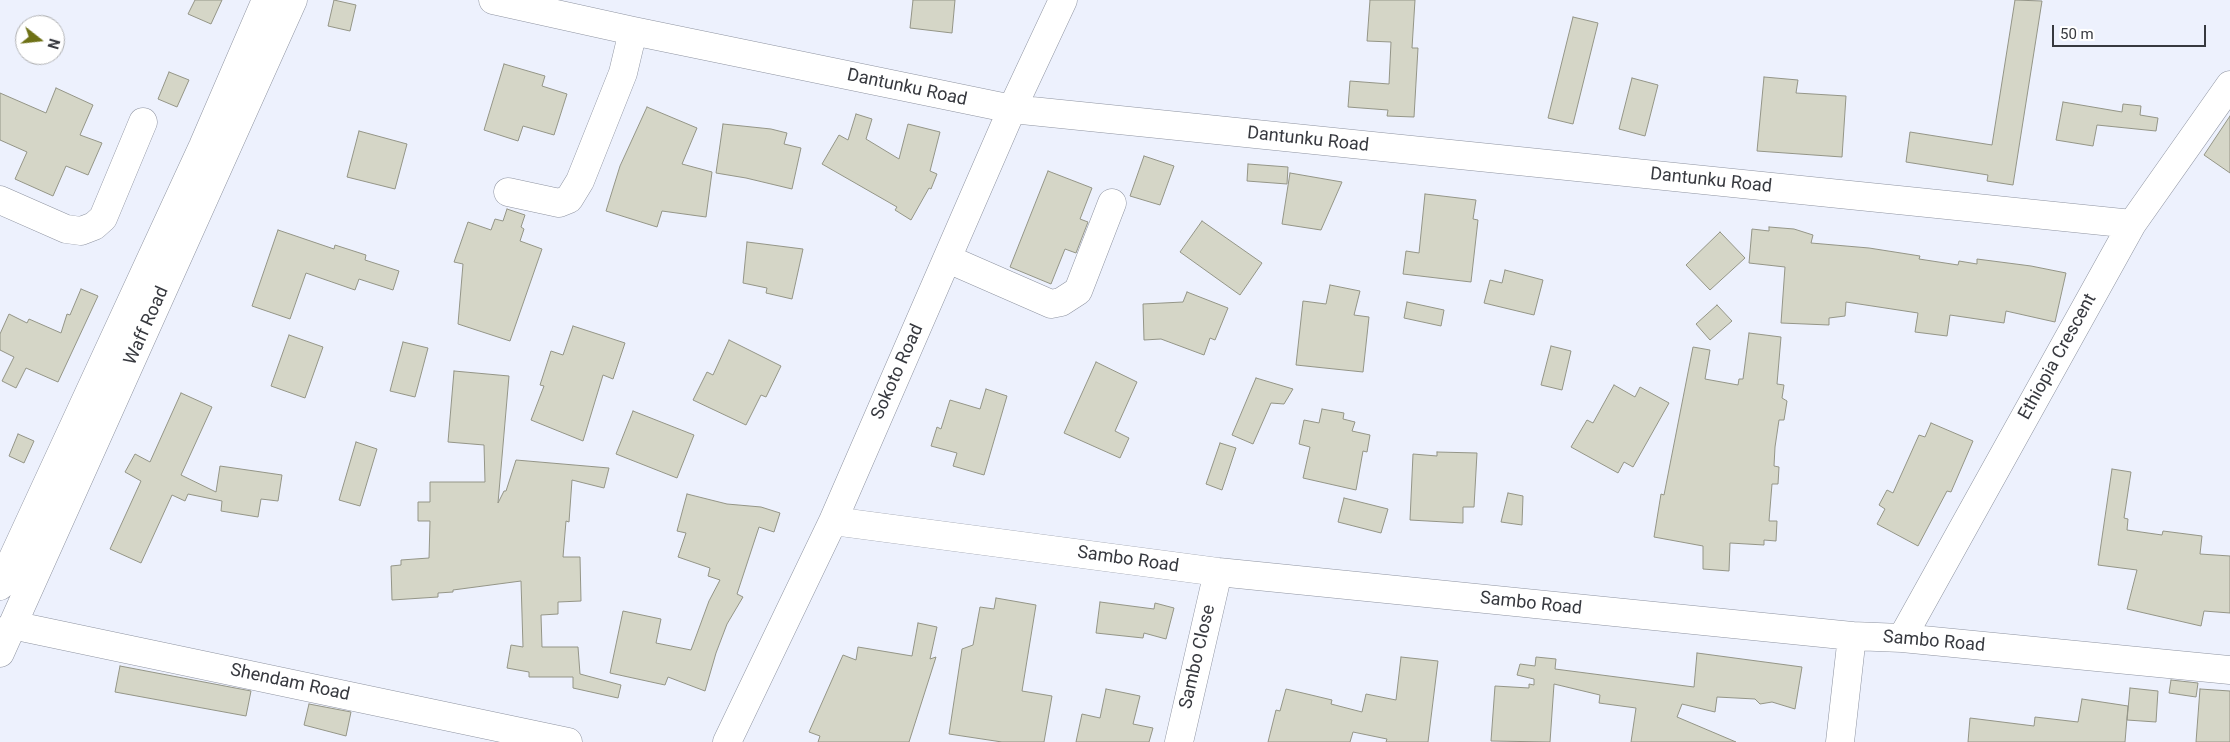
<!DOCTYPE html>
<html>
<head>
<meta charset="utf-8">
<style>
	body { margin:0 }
	#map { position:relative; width:2230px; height:742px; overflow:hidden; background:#edf1fd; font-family:Roboto,sans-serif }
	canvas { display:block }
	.north { position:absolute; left:15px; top:15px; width:50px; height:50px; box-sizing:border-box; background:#fff; border:1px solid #afb0b2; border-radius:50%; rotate:106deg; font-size:14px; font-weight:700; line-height:20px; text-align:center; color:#37393f }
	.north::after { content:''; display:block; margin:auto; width:18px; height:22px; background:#6e7116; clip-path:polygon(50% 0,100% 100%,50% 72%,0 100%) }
	.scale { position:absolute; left:2052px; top:25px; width:154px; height:22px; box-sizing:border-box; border:2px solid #37393f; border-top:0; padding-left:6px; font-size:15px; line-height:18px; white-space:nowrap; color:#37393f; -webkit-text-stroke:4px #fff; paint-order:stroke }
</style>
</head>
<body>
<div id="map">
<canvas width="2230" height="742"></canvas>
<div class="north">N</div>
<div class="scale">50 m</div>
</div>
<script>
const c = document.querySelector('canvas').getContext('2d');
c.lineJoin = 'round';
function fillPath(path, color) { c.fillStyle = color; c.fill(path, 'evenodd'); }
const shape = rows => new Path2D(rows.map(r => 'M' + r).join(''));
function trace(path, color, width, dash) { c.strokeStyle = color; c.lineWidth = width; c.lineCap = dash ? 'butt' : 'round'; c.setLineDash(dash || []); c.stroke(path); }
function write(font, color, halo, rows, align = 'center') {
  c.font = font + ' Roboto,sans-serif'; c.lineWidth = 5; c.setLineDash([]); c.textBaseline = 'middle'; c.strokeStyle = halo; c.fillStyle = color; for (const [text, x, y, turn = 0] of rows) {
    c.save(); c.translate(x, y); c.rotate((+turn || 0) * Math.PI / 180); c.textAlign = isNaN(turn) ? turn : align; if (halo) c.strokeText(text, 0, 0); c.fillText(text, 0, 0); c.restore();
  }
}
const building = shape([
	[195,0,222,0,211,24,188,14,195,0],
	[334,0,356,5,350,31,328,26,334,0],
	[913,0,955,0,952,33,910,28,913,0],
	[1370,0,1415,0,1412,48,1418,48,1414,117,1387,116,1388,110,1348,107,1350,81,1389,84,1391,42,1367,41,1370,0],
	[2015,0,2042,1,2013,185,1987,181,1988,175,1906,162,1910,132,1992,145,2015,0],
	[1573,17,1598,23,1573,124,1548,118,1573,17],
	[504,64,545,76,542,86,567,94,554,135,523,126,518,141,484,130,504,64],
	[169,72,189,80,177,107,158,99,169,72],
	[1764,77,1798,80,1796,93,1846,96,1842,157,1757,151,1764,77],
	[1632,78,1658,85,1645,136,1619,129,1632,78],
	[56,88,93,105,80,135,102,143,88,175,66,166,53,196,15,179,27,152,0,140,0,93,46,113,56,88],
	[2063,102,2122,112,2123,104,2141,106,2140,115,2158,118,2156,131,2097,125,2093,146,2056,140,2063,102],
	[647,107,697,128,682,164,712,172,706,217,662,211,657,227,606,211,620,166,647,107],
	[856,114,872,119,866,139,899,159,908,124,940,132,930,171,937,174,931,189,929,188,911,220,895,210,897,207,822,164,839,135,848,140,856,114],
	[2230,116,2230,173,2204,155,2230,116],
	[723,124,771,129,787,133,784,144,801,148,792,189,746,178,716,173,723,124],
	[359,131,407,144,395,189,347,177,359,131],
	[1144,156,1174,166,1160,205,1130,196,1144,156],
	[1248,164,1288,167,1287,184,1247,181,1248,164],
	[1048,171,1092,188,1080,219,1088,222,1076,253,1065,249,1051,284,1010,267,1048,171],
	[1290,173,1342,182,1321,230,1282,224,1290,173],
	[1425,194,1476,200,1473,219,1478,220,1471,282,1403,274,1406,251,1419,253,1425,194],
	[507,209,525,215,521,227,524,229,520,241,542,249,510,341,458,324,463,264,454,262,468,222,491,230,495,219,503,221,507,209],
	[1202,221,1262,263,1240,295,1180,252,1202,221],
	[1769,227,1794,229,1813,235,1811,243,1869,248,1920,256,1919,259,1958,265,1959,261,1977,264,1977,259,2031,266,2066,273,2055,322,2006,311,2004,323,1950,315,1947,336,1915,332,1918,313,1846,302,1845,316,1829,318,1829,325,1781,323,1785,267,1749,263,1752,229,1769,231,1769,227],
	[278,230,334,249,335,245,366,255,365,260,399,271,393,290,359,279,355,290,306,273,290,319,252,306,278,230],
	[1720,232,1745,258,1710,290,1686,265,1720,232],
	[747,242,803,249,792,299,766,293,767,288,743,283,747,242],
	[1505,270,1543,280,1534,315,1484,303,1490,280,1502,283,1505,270],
	[1330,285,1360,291,1354,315,1369,317,1363,372,1296,365,1303,301,1326,304,1330,285],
	[81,289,98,296,58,382,26,368,16,388,2,381,14,357,0,350,0,334,9,314,27,323,29,319,61,333,67,314,70,315,81,289],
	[1187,292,1228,308,1215,340,1210,338,1204,355,1161,339,1144,340,1143,304,1183,302,1187,292],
	[1407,302,1444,310,1441,326,1404,318,1407,302],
	[1717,305,1732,321,1710,340,1696,324,1717,305],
	[573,326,625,343,613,379,603,375,583,441,531,420,544,386,540,385,551,351,563,355,573,326],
	[1749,333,1781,337,1777,384,1784,385,1782,398,1787,401,1784,420,1779,420,1775,447,1774,466,1779,467,1778,484,1772,484,1769,521,1777,521,1776,541,1764,540,1764,545,1730,543,1729,571,1703,569,1703,546,1654,537,1661,494,1664,495,1693,347,1710,350,1705,379,1738,385,1739,379,1743,379,1749,333],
	[289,335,323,347,305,398,271,386,289,335],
	[729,340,781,366,766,397,761,395,746,425,693,400,707,372,713,375,729,340],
	[403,342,428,348,415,397,390,391,403,342],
	[1551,346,1571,351,1562,390,1541,385,1551,346],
	[1096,362,1137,382,1115,431,1129,438,1120,458,1064,433,1096,362],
	[454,371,509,376,498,503,504,491,506,491,516,460,609,468,604,488,572,480,569,522,566,521,563,557,580,557,581,601,558,602,558,614,541,615,542,647,578,647,580,674,621,685,618,698,573,688,573,677,529,677,529,672,507,668,511,645,523,647,521,581,453,590,453,592,438,593,438,597,392,600,391,566,401,565,401,560,429,558,430,521,418,521,418,502,430,502,430,482,485,482,484,445,448,442,454,371],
	[1256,378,1293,389,1284,404,1271,403,1253,444,1232,435,1256,378],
	[1614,385,1635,397,1640,387,1669,403,1633,467,1624,462,1618,473,1571,447,1587,420,1593,423,1614,385],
	[986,389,1007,396,984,475,953,466,957,453,931,446,937,427,941,429,950,400,980,409,986,389],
	[181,393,212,407,181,475,216,492,220,466,282,475,278,501,261,499,258,517,221,511,222,501,188,494,185,501,172,495,141,563,110,549,141,481,125,472,135,454,150,462,181,393],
	[1322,409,1344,413,1343,419,1355,422,1352,431,1370,435,1367,452,1363,451,1356,490,1303,478,1310,447,1299,444,1304,420,1319,423,1322,409],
	[633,411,694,435,677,478,616,454,633,411],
	[1931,423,1973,441,1951,492,1947,491,1918,546,1877,524,1885,509,1879,505,1887,490,1893,493,1919,435,1925,437,1931,423],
	[18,434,34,441,24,463,9,456,18,434],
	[356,442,377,449,360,506,339,500,356,442],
	[1220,443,1236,448,1222,490,1206,484,1220,443],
	[1437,452,1477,453,1474,507,1463,507,1463,523,1410,520,1413,454,1437,456,1437,452],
	[2112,469,2131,472,2124,518,2128,519,2127,530,2162,535,2163,531,2202,536,2200,554,2230,556,2230,613,2204,611,2201,626,2127,609,2137,570,2098,565,2112,469],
	[1508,493,1523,496,1522,525,1501,522,1508,493],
	[687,494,727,504,761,507,780,513,774,532,759,527,737,594,743,597,727,624,716,653,705,691,668,677,665,685,610,673,623,611,661,619,656,643,691,650,709,601,720,580,708,576,710,568,678,557,686,533,677,531,687,494],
	[1344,498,1388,509,1381,533,1338,522,1344,498],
	[996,598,1036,605,1022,691,1052,696,1044,742,1002,742,949,734,962,649,973,645,980,607,994,609,996,598],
	[1100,602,1154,609,1155,603,1174,608,1166,639,1144,633,1143,638,1096,633,1100,602],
	[918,623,937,627,930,659,936,657,909,742,818,742,820,736,809,732,843,655,856,660,858,647,912,656,918,623],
	[1697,653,1802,667,1795,709,1772,702,1760,704,1755,699,1717,697,1715,712,1682,704,1677,717,1736,742,1631,742,1636,708,1599,703,1600,695,1554,684,1550,742,1491,741,1495,686,1529,688,1529,684,1534,685,1534,679,1517,675,1520,664,1535,666,1536,657,1556,659,1555,669,1694,687,1697,653],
	[1401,657,1438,661,1428,742,1386,742,1387,739,1353,732,1350,742,1268,742,1276,710,1280,711,1286,689,1332,700,1331,704,1362,712,1366,694,1396,700,1401,657],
	[120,666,251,691,246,716,115,692,120,666],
	[2171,680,2198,683,2196,697,2169,693,2171,680],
	[2130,688,2158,691,2156,722,2127,720,2130,688],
	[1106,689,1140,696,1133,724,1153,728,1149,742,1076,742,1082,714,1100,718,1106,689],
	[2200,689,2230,691,2230,742,2196,742,2200,689],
	[2082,699,2128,706,2125,742,1968,742,1970,718,2034,726,2035,717,2078,722,2082,699],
	[309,704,351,712,346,736,304,725,309,704]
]);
fillPath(building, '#d5d6c7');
trace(building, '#949587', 1);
const minor = shape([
	[493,0,633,31,1012,109,2132,224],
	[508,192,559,203,569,199,580,181,623,73,633,31],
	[0,200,66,229,81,231,94,226,103,218,143,122],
	[948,259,1051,304,1061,302,1078,291,1112,203],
	[833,521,1218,572,1852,636,1902,638,2230,670],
	[0,586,203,146,266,0],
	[12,625,568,742],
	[1902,638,2132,224,2230,85],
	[0,653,293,0],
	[727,742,833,521,1012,109,1063,0],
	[1179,742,1218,572],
	[1840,742,1852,636]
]);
trace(minor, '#8f94a1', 29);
trace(minor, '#fff', 28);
write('18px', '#37393f', '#fff', [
	["Dantunku Road",907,88,12],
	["Dantunku Road",1308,140,6],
	["Dantunku Road",1711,181,6],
	["Waff Road",147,326,-66],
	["Ethiopia Crescent",2058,357,-61],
	["Sokoto Road",898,372,-66],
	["Sambo Road",1128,560,8],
	["Sambo Road",1531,604,6],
	["Sambo Road",1934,642,5],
	["Sambo Close",1198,657,-77],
	["Shendam Road",290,683,12]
]);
</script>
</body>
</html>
